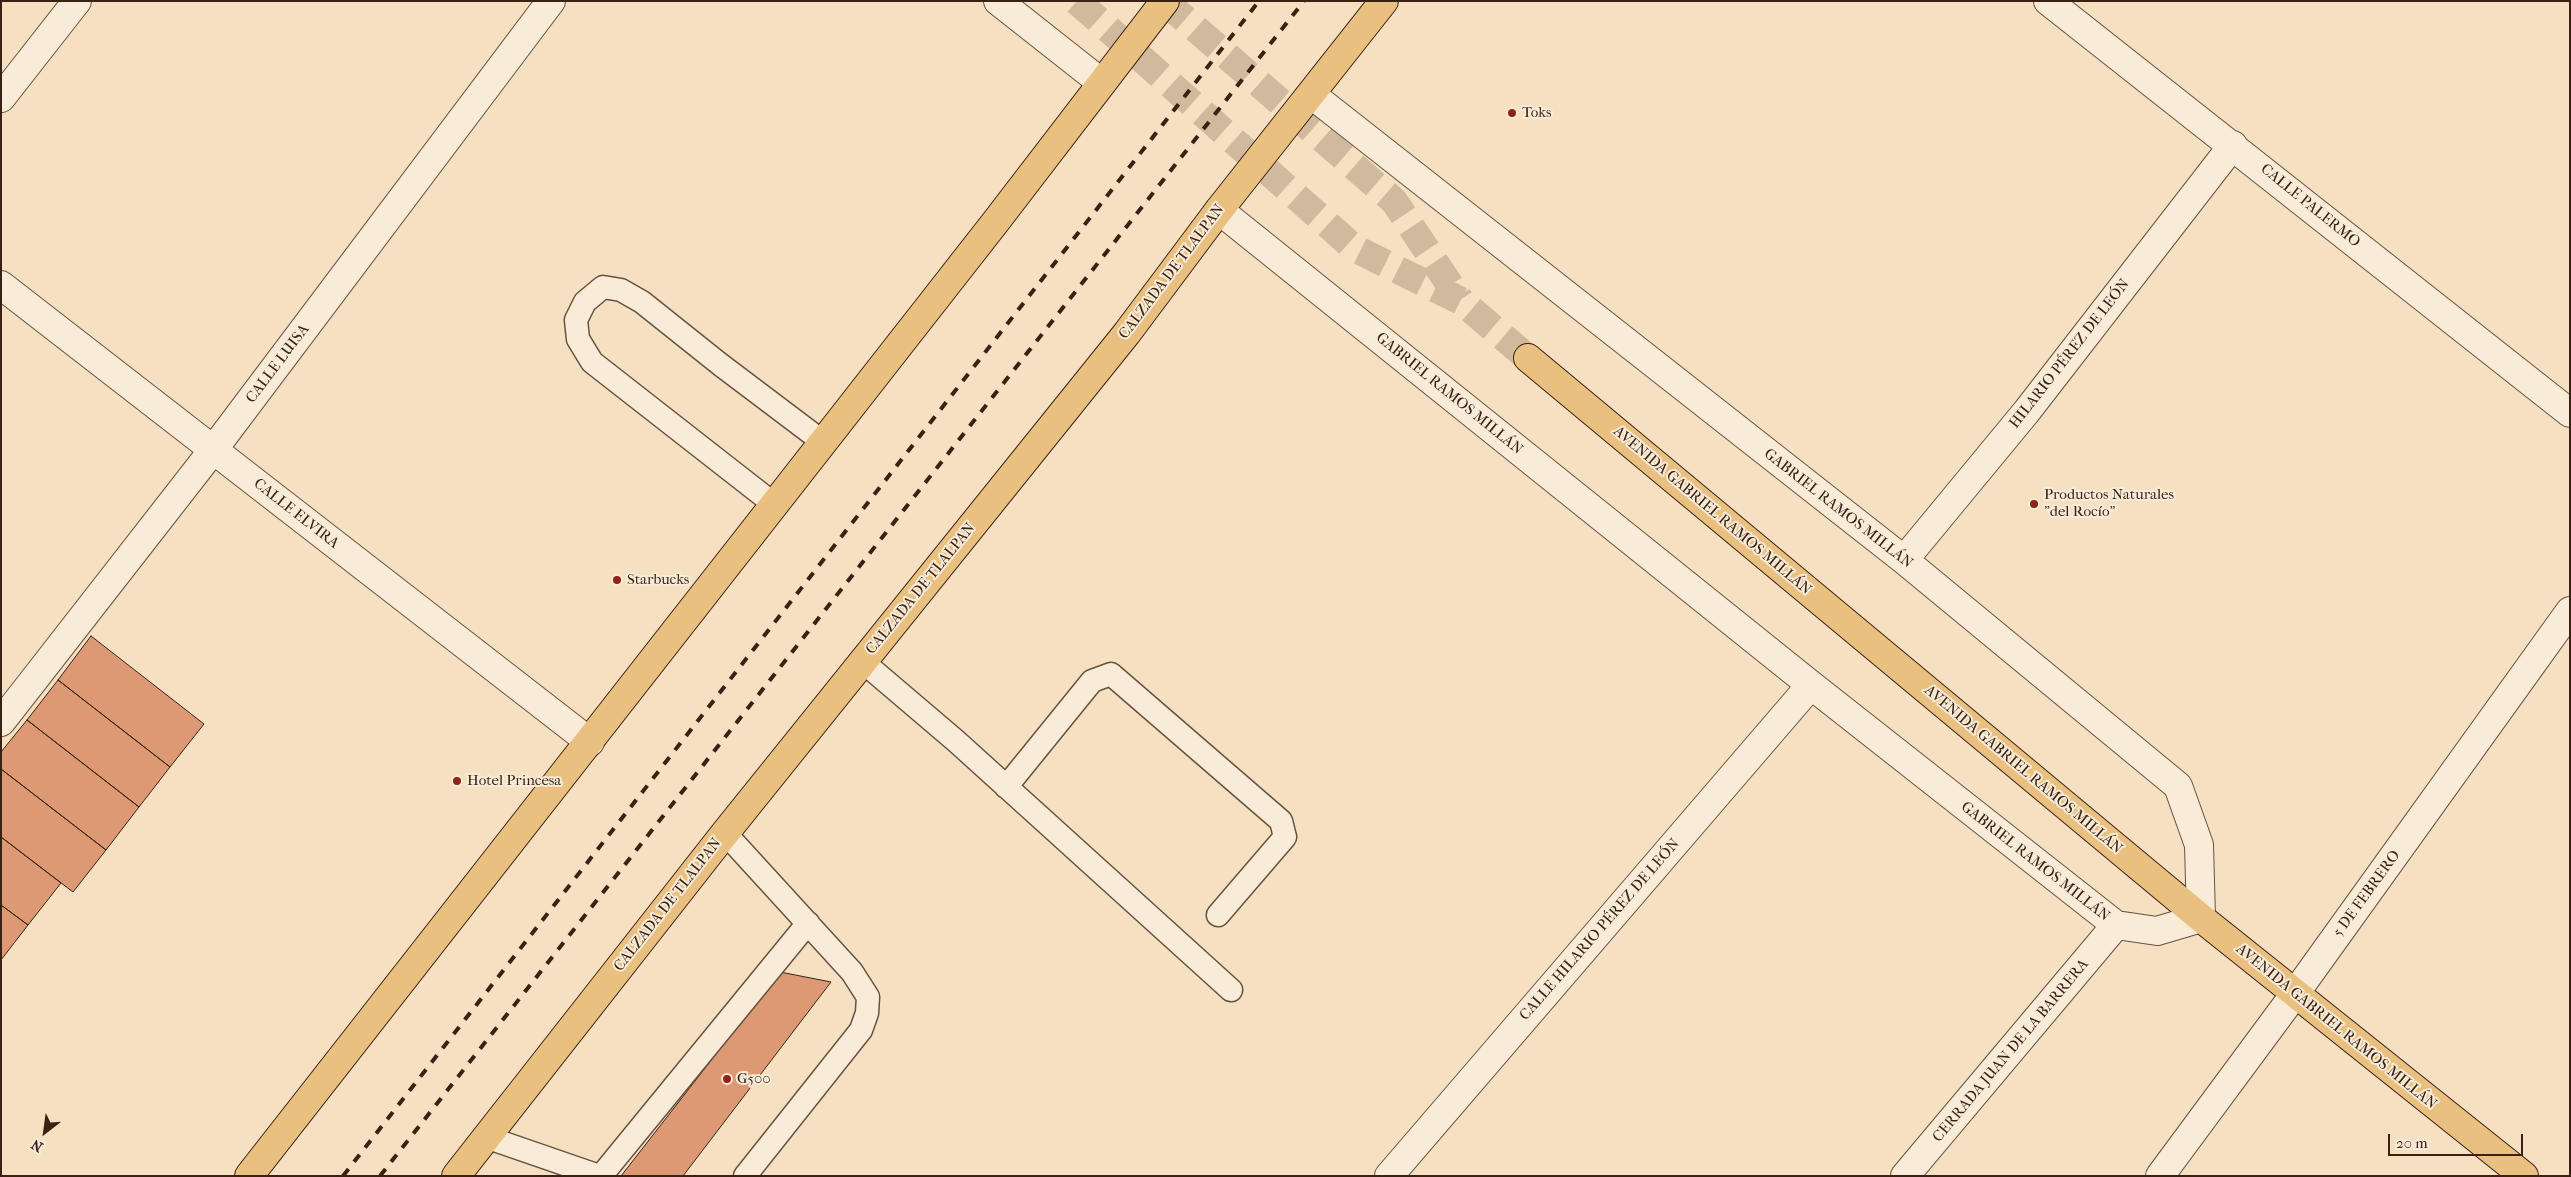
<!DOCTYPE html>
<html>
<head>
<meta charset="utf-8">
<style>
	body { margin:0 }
	#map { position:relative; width:2571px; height:1177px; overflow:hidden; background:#f5e0c1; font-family:"IM FELL French Canon",serif }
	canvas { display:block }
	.frame { position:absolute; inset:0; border:2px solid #392214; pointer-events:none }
	.north { position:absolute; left:20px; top:1107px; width:50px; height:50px; -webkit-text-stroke:4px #f8ebd7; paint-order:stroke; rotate:210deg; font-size:14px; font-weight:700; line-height:20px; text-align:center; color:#392214 }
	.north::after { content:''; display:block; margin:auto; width:18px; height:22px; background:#392214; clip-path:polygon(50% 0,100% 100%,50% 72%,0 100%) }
	.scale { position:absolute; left:2388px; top:1134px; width:135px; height:22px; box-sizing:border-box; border:2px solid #392214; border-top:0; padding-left:6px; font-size:15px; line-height:18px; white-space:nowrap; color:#392214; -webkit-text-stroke:4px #f8ebd7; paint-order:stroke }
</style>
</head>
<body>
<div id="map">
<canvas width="2571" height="1177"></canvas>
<div class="frame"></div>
<div class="north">N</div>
<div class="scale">20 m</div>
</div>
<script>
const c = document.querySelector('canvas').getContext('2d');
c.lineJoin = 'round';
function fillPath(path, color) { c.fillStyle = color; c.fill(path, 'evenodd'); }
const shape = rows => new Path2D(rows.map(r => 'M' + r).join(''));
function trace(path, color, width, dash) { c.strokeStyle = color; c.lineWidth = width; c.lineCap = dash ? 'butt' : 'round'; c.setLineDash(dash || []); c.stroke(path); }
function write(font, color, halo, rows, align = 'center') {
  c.font = font + ' "IM FELL French Canon",serif'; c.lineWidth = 4; c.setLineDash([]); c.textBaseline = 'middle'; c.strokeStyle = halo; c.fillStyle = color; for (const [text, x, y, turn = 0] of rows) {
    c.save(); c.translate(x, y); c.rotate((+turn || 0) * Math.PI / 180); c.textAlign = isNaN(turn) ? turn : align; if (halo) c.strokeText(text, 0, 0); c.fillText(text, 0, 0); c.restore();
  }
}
const building = shape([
	[91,636,204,724,170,767,58,680,91,636],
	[58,680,170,767,139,807,27,720,58,680],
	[27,720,139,807,106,850,1,769,1,752,27,720],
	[1,769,106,850,73,892,1,837,1,769],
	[1,837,61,883,28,925,1,905,1,837],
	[1,905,28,925,1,960,1,905],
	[780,972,831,982,683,1176,621,1176,780,972]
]);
fillPath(building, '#dc9974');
trace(building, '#392214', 1);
trace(shape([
	[1077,1,1354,248,1461,301,1528,358],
	[1164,1,1394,201,1460,300]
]), '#cfba9e', 28, [28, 14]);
const service = shape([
	[775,505,592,362,578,339,576,320,585,302,603,287,621,290,642,302,721,365,823,442],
	[862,661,956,741,1231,990],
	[1006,787,1092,681,1111,674,1281,821,1285,837,1218,915],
	[725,833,852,972,868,997,867,1013,861,1030,745,1176],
	[486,1137,599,1176],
	[601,1176,808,923]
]);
const minor = shape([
	[998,1,1102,83],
	[2048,1,2570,413],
	[1,98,77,1],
	[1219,210,1811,685,2116,925,2157,931,2201,918,2199,845,2178,786,1904,560,1312,95],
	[1,285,590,742],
	[1904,560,2027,411,2233,145],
	[1,722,213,450,551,1],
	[1389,1176,1811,685],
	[1905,1176,2116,925],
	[2160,1176,2294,995,2570,611]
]);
const primary = shape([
	[1528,358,2201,918,2524,1176]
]);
const trunk = shape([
	[249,1176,997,220,1165,1],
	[456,1176,725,833,1127,333,1219,210,1384,1]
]);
trace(service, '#68523f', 25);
trace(minor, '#68523f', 30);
trace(primary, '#392214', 30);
trace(trunk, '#392214', 30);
trace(service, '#f8ebd7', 22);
trace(minor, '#f8ebd7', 28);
trace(primary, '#eac080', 28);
trace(trunk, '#eac080', 28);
trace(shape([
	[343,1176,1259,1],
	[380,1176,1304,1]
]), '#392214', 4, [9, 9]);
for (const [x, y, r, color] of [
	[1512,113,5,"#8f2418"],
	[2034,504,5,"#8f2418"],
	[617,580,5,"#8f2418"],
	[457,781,5,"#8f2418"],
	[727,1079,5,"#8f2418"]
]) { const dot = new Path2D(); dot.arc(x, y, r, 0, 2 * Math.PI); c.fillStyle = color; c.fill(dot); trace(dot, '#f8ebd7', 2); }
write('15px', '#392214', '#f8ebd7', [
	["Toks",1522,113],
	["Productos Naturales",2044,495],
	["\"del Rocío\"",2044,512],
	["Starbucks",627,580],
	["Hotel Princesa",467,781],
	["G500",737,1079]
], 'left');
write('15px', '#392214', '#f8ebd7', [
	["CALLE PALERMO",2310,206,39],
	["CALZADA DE TLALPAN",1172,272,-53],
	["HILARIO PÉREZ DE LEÓN",2070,354,-52],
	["CALLE LUISA",278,364,-53],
	["GABRIEL RAMOS MILLÁN",1449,394,39],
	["GABRIEL RAMOS MILLÁN",1838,509,38],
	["AVENIDA GABRIEL RAMOS MILLÁN",1712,511,40],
	["CALLE ELVIRA",296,514,38],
	["CALZADA DE TLALPAN",921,589,-51],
	["AVENIDA GABRIEL RAMOS MILLÁN",2023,770,40],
	["GABRIEL RAMOS MILLÁN",2035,862,38],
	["5 DE FEBRERO",2367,894,-54],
	["CALZADA DE TLALPAN",668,905,-52],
	["CALLE HILARIO PÉREZ DE LEÓN",1600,930,-49],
	["AVENIDA GABRIEL RAMOS MILLÁN",2336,1027,39],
	["CERRADA JUAN DE LA BARRERA",2011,1051,-50]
]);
</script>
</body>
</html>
